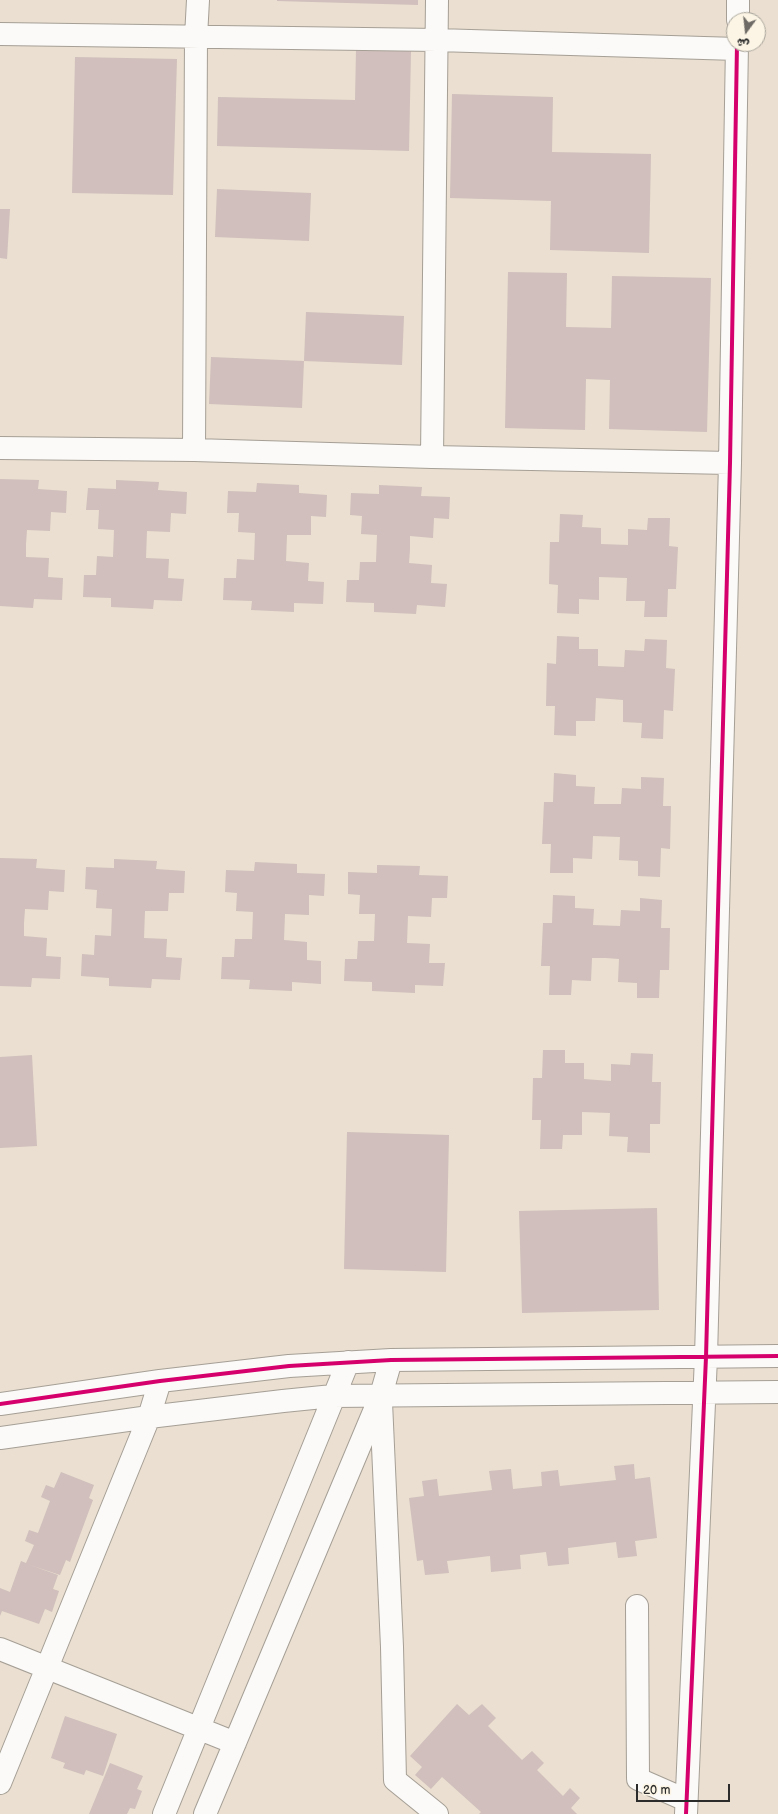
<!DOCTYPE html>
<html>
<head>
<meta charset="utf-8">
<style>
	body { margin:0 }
	#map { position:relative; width:778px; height:1814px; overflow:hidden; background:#eadfd0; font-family:"Balsamiq Sans","Playpen Sans Arabic",sans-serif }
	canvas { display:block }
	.north { position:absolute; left:726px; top:12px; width:40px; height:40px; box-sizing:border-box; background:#fcf5e5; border:1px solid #a8a49b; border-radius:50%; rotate:195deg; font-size:11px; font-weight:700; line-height:16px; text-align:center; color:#2b2b2b }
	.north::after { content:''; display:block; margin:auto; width:14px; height:18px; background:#6e6a65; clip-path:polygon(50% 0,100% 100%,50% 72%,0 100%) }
	.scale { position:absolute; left:636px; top:1784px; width:94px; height:18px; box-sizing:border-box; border:2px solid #2b2b2b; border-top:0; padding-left:5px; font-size:12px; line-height:14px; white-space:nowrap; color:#2b2b2b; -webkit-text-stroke:3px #fcf5e5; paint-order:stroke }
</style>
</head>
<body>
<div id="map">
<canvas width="778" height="1814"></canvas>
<div class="north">ش</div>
<div class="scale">20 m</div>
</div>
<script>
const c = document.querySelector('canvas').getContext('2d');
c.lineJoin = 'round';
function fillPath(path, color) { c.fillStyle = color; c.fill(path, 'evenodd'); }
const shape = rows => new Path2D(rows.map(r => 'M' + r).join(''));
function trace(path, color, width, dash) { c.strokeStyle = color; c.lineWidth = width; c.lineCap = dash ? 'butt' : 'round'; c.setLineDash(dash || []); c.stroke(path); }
fillPath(shape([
	[277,0,418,0,418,5,277,1],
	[356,50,411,51,409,151,217,146,218,97,355,100],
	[75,57,177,59,173,195,72,193],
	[452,94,553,97,552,152,651,154,649,253,550,250,551,201,450,198],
	[217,189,311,193,309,241,215,237],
	[0,209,10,209,7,259,0,258],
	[508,272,567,273,566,327,611,328,612,276,711,278,707,432,609,429,610,380,586,379,585,430,505,428],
	[306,312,404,316,402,365,304,361,302,408,209,404,211,357,304,361],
	[0,479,39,480,38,489,67,491,66,513,51,512,50,531,27,530,26,544,26,557,49,558,48,577,63,578,62,600,34,599,33,608,0,606],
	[116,480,159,482,158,490,187,492,186,514,171,513,170,532,147,531,146,558,169,559,168,578,184,579,182,601,154,600,153,609,111,607,111,598,83,597,84,575,96,575,97,556,113,557,114,530,98,529,99,510,86,510,88,488,116,489],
	[257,483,299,485,299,493,327,495,326,517,311,516,311,535,287,535,286,561,309,563,308,581,324,582,323,604,294,603,294,612,251,610,252,601,223,600,224,578,236,578,237,559,254,560,255,533,238,532,239,513,227,513,228,491,256,492],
	[379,485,422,487,421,496,450,497,449,519,434,518,433,538,410,536,410,550,409,563,432,565,431,583,447,584,445,607,417,605,416,614,374,612,374,603,346,602,347,580,359,580,360,562,376,562,377,535,361,534,362,516,350,515,351,493,379,494],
	[560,514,583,515,582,527,601,528,601,544,628,545,628,529,647,530,648,518,670,518,669,546,678,547,676,589,668,589,667,617,644,617,645,601,626,601,627,578,599,577,599,600,579,599,579,614,557,613,558,585,549,584,550,542,559,542],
	[557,636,579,637,579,649,598,649,598,666,624,667,625,650,644,651,645,639,667,640,666,668,675,669,673,711,664,710,663,739,641,738,642,723,623,722,623,700,610,699,596,698,595,721,576,721,576,736,554,735,555,706,546,706,547,663,556,664],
	[554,773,576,775,576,786,595,787,594,804,621,804,622,788,641,789,641,777,664,778,663,806,671,806,670,849,661,848,660,877,638,876,638,861,619,860,620,837,593,836,592,859,573,858,573,873,550,873,551,844,542,844,544,802,553,802],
	[0,858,37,859,36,868,65,870,64,892,49,891,48,910,25,909,24,923,24,936,47,938,46,956,61,957,60,979,32,978,31,987,0,986],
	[114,859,157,861,156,869,185,871,184,893,169,893,168,911,145,911,144,938,167,939,166,957,182,958,180,980,152,979,151,988,109,986,109,978,81,976,82,954,94,955,95,935,111,936,112,909,96,908,97,890,85,889,86,867,114,868],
	[255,862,297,864,297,873,325,874,324,896,309,895,309,915,285,914,284,940,307,942,307,960,321,961,321,984,292,982,292,991,249,989,250,980,221,979,222,957,234,957,235,939,252,939,253,912,236,911,237,893,225,892,226,870,254,871],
	[377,865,420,866,419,875,448,876,447,898,432,898,431,917,408,916,407,943,430,944,429,963,445,963,443,986,415,985,415,993,372,991,372,982,344,981,345,959,357,959,358,941,374,941,375,914,359,914,360,895,348,894,348,872,377,873],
	[553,895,575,896,575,908,594,909,593,925,620,926,621,910,640,911,640,898,662,900,661,928,670,928,669,970,660,970,659,998,637,998,637,983,618,982,619,959,606,958,592,958,591,981,572,980,571,995,549,995,550,966,541,966,543,923,552,923],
	[543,1050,565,1050,565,1063,584,1063,584,1079,597,1080,611,1081,611,1064,630,1065,631,1053,653,1054,652,1082,661,1082,660,1124,650,1124,650,1153,627,1152,628,1137,609,1136,610,1113,582,1112,582,1135,563,1135,562,1149,540,1149,541,1120,532,1120,533,1078,542,1078],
	[32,1055,37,1146,0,1148,0,1057],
	[347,1132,449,1135,446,1272,344,1269],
	[657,1208,659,1310,522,1313,519,1211],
	[634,1464,635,1479,650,1477,657,1538,635,1541,637,1556,618,1558,616,1542,568,1548,569,1564,548,1566,546,1552,520,1555,521,1569,491,1572,490,1556,447,1561,449,1573,425,1575,423,1560,417,1561,409,1498,424,1496,422,1481,437,1479,439,1496,492,1490,489,1471,511,1469,513,1489,542,1486,541,1472,558,1470,560,1486,616,1480,614,1466],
	[61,1472,94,1485,89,1498,93,1500,70,1562,66,1560,60,1575,30,1565,58,1575,53,1589,59,1591,52,1612,45,1609,39,1624,2,1611,0,1616,0,1588,10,1592,21,1561,26,1563,34,1545,25,1541,29,1530,38,1533,50,1501,41,1497,46,1485,54,1488],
	[457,1704,469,1715,482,1704,496,1718,488,1726,522,1760,532,1751,544,1763,537,1770,563,1796,570,1788,580,1798,571,1808,577,1814,479,1814,481,1812,442,1777,431,1789,415,1775,422,1767,410,1756],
	[65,1716,117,1734,103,1776,86,1770,84,1775,63,1768,65,1763,51,1758],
	[110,1763,143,1776,137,1789,142,1791,135,1809,130,1808,127,1814,89,1814]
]), '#d0bfbc');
const minor = shape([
	[437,0,432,457,730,463],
	[738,20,738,0],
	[0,34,437,40,737,49],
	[0,448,194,450,432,457],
	[194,450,196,37,198,0],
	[381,1402,392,1647,395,1780,437,1814],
	[0,1404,160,1381,289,1366,391,1360,778,1356],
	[0,1438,149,1417,283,1401,333,1396,778,1392],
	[637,1606,638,1779,686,1800],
	[0,1649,235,1743],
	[0,1783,149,1417,160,1381],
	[164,1814,348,1362],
	[205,1814,381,1395,391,1360],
	[686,1814,706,1357,730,463,737,44]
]);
trace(minor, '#a59f96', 24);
trace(minor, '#fcfaf8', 22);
trace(shape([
	[0,1404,160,1381,289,1366,391,1360,778,1356],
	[686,1814,706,1357,730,463,737,44]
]), '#d6006c', 4);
</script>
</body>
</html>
